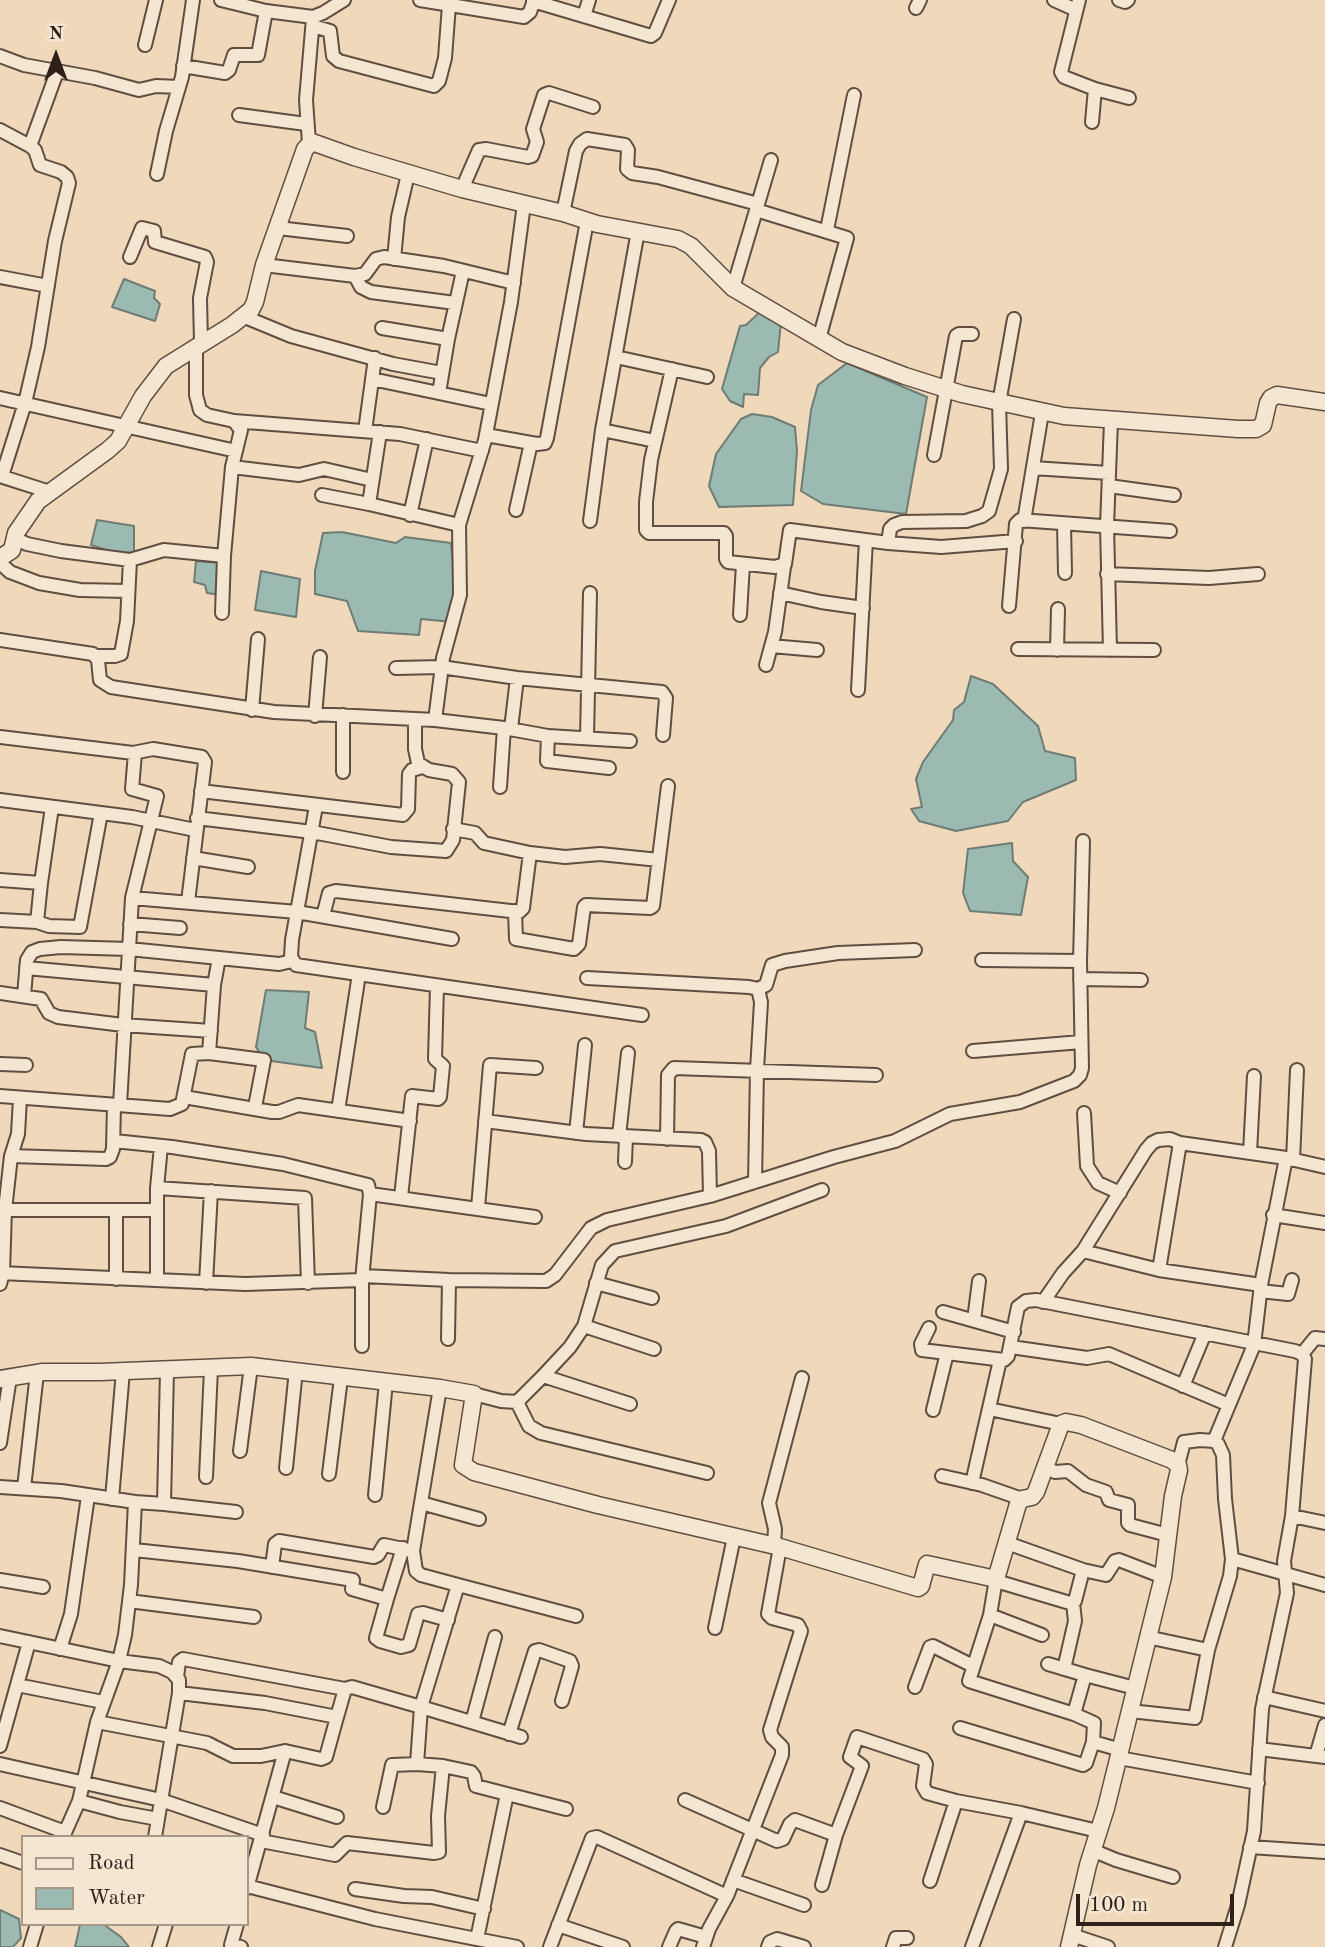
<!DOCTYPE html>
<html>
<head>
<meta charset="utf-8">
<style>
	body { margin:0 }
	#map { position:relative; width:1325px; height:1947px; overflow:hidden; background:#efd9ba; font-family:"Old Standard TT",serif }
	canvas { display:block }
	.legend { position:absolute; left:21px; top:1835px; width:228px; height:91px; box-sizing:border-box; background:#f5e6d2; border:2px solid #a69788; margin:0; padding:9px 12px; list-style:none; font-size:21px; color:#2f2019 }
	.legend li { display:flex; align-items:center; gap:14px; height:35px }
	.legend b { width:35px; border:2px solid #a69788 }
	.north { position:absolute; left:21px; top:21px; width:70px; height:70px; -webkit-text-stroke:5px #f5e6d2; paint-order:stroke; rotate:0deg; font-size:19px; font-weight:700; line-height:28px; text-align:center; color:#2f2019 }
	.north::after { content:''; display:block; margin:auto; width:24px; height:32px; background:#2f2019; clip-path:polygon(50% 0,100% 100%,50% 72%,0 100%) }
	.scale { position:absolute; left:1076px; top:1894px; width:158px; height:32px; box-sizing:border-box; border:4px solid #2f2019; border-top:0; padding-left:9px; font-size:21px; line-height:24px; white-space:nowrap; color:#2f2019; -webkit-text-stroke:5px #f5e6d2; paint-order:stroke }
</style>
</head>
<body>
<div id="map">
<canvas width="1325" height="1947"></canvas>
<ul class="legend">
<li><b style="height:9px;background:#f5e6d2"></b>Road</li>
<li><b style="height:19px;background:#9abab2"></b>Water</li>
</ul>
<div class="north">N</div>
<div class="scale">100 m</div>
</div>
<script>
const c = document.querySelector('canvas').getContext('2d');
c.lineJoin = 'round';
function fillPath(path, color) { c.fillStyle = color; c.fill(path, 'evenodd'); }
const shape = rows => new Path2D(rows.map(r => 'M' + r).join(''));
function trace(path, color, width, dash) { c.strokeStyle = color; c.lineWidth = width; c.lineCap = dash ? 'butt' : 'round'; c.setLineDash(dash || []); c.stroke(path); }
const water = shape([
	[124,279,155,291,154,298,160,304,155,321,112,307,124,279],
	[761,311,781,322,778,352,769,357,760,368,758,395,744,394,743,407,730,401,722,389,740,326,746,325,761,311],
	[847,363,927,397,906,514,823,504,801,491,811,410,818,385,847,363],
	[752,414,772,417,795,427,797,451,793,505,719,507,709,486,716,454,741,419,752,414],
	[97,520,134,526,134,554,118,554,91,545,97,520],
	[342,532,396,543,405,537,451,543,455,581,452,622,421,619,419,635,358,631,347,601,315,594,315,571,323,533,342,532],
	[196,561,220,563,221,595,207,593,205,585,194,582,196,561],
	[261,571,300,579,296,617,255,610,261,571],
	[971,676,993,684,1038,726,1045,751,1075,758,1076,780,1023,802,1008,821,956,831,919,821,911,809,922,807,916,779,923,762,953,720,954,710,964,702,971,676],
	[1012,843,1013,861,1028,877,1021,915,970,911,963,893,968,849,1012,843],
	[266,990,309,992,305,1028,315,1032,322,1068,264,1060,256,1047,266,990],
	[0,1910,19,1919,21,1938,13,1947,0,1947,0,1910],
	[95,1924,103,1924,121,1937,129,1947,75,1947,80,1925,95,1924]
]);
fillPath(water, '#9abab2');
trace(water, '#6f7c75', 2);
const minor = shape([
	[221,0,266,11,313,17,323,13,344,0],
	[420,0,524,17,530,12,534,0],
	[1054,0,1076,10],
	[1079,0,1061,72,1064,77,1095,89,1092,122],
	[1119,0,1125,2,1128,0],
	[533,1,651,36,655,33,669,0],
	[916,8,920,0],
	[584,16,589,0],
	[313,26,330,31,333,56,339,61,434,86,439,81,445,58,449,5],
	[145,45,156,0],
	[0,56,24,65,95,78,139,90,156,86,179,87],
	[183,66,225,73,229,70,234,55,258,55,266,11],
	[1095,89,1129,98],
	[239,115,306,124],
	[0,130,30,146,35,150,40,165,61,172,67,177,69,183,55,241,38,347,25,403,2,476],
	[309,143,306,100,313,18],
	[30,146,57,72],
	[157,174,166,131,182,77,193,0],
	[462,189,479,150,486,149,528,157,532,156,537,142,533,129,544,95,549,93,593,107],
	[756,210,847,238,819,339],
	[563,213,576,151,580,144,587,139,625,145,628,150,627,169,632,173,658,177,758,204],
	[278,228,347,236],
	[827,230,854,95],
	[130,257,142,228,154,231,155,242,205,257,207,262,200,298,201,343],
	[394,259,398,217,408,174],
	[264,265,355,276,365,274,376,259,384,257,444,266,514,283],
	[355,276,361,287,371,292,455,303],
	[0,277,48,286],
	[733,288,771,160],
	[245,317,291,336,393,364,442,373],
	[382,328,448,339],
	[196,346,196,395,200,410,207,415,234,421,241,430,232,467,224,556],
	[616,357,707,377],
	[672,369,651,460,646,502,646,530,649,533,724,533,726,536,726,559,728,562,775,567,785,564,790,530,888,543,941,547,1016,541],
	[372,379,491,404],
	[439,393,448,339,463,271],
	[0,398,236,451],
	[234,421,400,434,482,451],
	[602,430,655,441],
	[365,431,375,358],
	[380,432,369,504,459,525],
	[486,435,537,444,545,443,547,438,587,221],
	[934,455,956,336,959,334,972,334],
	[232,467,299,475,324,469,372,480],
	[1033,468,1109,473],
	[0,476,50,492],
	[1109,486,1174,495],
	[322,495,369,504],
	[516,510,531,443],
	[410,515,427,439],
	[590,521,602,430,638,231],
	[1024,521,1042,413],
	[1064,524,1065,573],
	[14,538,27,544,61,551,130,560,164,550,224,556,222,613],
	[888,543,890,529,894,525,902,522,966,521,982,516,989,511,1001,469,999,403,1014,319],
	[0,563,10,572,39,583,80,590,128,591],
	[1107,574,1209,578,1258,574],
	[780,593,821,602,863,608],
	[1009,606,1016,524,1020,520,1170,531],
	[740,615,743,564],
	[0,640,93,654,98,660,100,680,111,687,274,712,435,720,504,728,548,736,630,741],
	[771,646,817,650],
	[1018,649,1154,650],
	[1057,650,1058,609],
	[1110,650,1107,526,1111,421],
	[97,656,115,656,121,654,127,621,130,560],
	[766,665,775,632,784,567],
	[396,668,441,667,517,678,662,692,666,698,663,735],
	[858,690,866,540],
	[252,710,258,639],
	[315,716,320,657],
	[435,720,443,658,460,595,459,525,485,440,511,302,524,204],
	[511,729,517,678],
	[548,736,547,761,609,768],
	[0,737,133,753,153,749,202,757,205,762,188,902],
	[587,738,590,593],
	[343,772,343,715],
	[500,787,504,728],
	[201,791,403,815,408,809,409,774,412,770,422,767],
	[0,800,132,817,195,830],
	[316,806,292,940,291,957,296,965,642,1015],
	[197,818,312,832,391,847,446,851,453,840,459,782,452,774,429,770,418,763,415,749,415,719],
	[453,829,475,833,484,843,530,853,565,857,600,854,659,860],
	[193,858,248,867],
	[0,880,41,883,52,807],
	[41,883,37,922,49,926,80,927,101,813],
	[132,898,297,912,452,939],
	[515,911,516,939,574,949,579,944,584,907,586,905,650,908,653,906,668,786],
	[323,916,329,893,336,891,519,912,523,908,530,853],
	[0,920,37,922],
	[130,924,180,928],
	[982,960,1080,961],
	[26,968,214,985],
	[587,978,749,987,758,989,761,1002,757,1070,755,1182],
	[1080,979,1141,980],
	[758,989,766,985,772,965,785,961,838,953,915,950],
	[0,993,41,999,49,1013,58,1017,123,1025,211,1031],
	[24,996,27,960,32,952,40,949,61,947,129,949,219,958],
	[973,1051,1081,1042],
	[209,1053,214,985,219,958,279,964,292,961],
	[0,1064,26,1065],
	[0,1096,170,1109,182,1104,192,1054,209,1053,264,1060,255,1107],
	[184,1097,272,1112,279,1112,298,1105,410,1121],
	[120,1105,132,898,157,796,132,789,135,753],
	[338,1111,359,974],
	[1084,1113,1087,1166,1098,1183,1120,1193],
	[485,1121,586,1134,701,1140,705,1142,709,1151,710,1196],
	[576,1133,585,1045],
	[619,1136,628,1053],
	[667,1139,668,1075,674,1068,876,1075],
	[114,1141,172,1147,283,1164,368,1185,370,1194,362,1280,362,1346],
	[1250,1153,1254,1076],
	[11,1156,18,1134,20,1098],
	[1293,1160,1297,1070],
	[625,1162,626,1136],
	[157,1188,305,1198,308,1283],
	[370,1194,535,1217],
	[401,1197,412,1096,438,1099,440,1097,443,1066,435,1059,437,986],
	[478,1208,490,1065,536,1068],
	[5,1210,156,1210],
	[1273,1215,1325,1223],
	[1083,1251,1159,1270,1261,1285,1286,1158],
	[1159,1270,1180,1143],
	[0,1273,245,1284,362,1280],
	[363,1276,449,1280,546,1281,555,1275,591,1228,607,1220,710,1196,834,1157,895,1141,950,1114,1020,1102,1074,1081,1080,1075,1082,1068,1080,961,1083,841],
	[116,1279,116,1210],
	[157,1280,157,1188,161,1146],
	[206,1283,211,1191],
	[596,1283,652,1298],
	[0,1284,3,1272,5,1210,11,1156,106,1159,110,1157,113,1149,114,1105],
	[1260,1291,1288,1294,1292,1280],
	[1043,1302,1063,1273,1083,1251,1146,1150,1152,1143,1158,1140,1170,1139,1180,1143,1286,1158,1325,1167],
	[943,1312,1014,1332],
	[974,1320,979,1281],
	[584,1326,654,1349],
	[929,1328,921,1344,922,1350,1004,1360,1008,1356,1018,1307,1026,1301,1036,1300,1295,1351,1302,1354,1305,1359,1292,1516,1284,1561,1287,1593,1262,1709,1254,1831,1238,1905,1225,1947],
	[448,1339,449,1280],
	[1011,1347,1087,1358,1109,1354,1229,1405],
	[1302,1354,1315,1338,1325,1339],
	[167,1370,164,1504,236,1512],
	[543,1376,630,1404],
	[1183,1386,1205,1333],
	[440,1388,413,1551,416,1571,421,1575,458,1585,421,1707,521,1737],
	[474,1394,501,1401,517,1402,543,1376,570,1347,584,1326,602,1265,615,1251,726,1226,822,1190],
	[517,1402,529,1426,541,1433,707,1473],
	[989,1409,1061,1424],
	[933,1410,947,1353],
	[1214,1441,1254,1345,1261,1285],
	[0,1443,10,1377],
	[240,1451,251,1366],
	[286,1468,296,1370],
	[1046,1468,1055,1472,1068,1471,1086,1485,1106,1492,1109,1500,1128,1505,1128,1523,1130,1525,1168,1535],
	[329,1474,341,1378],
	[942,1476,982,1485,1022,1499],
	[206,1477,211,1369],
	[972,1483,1000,1360],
	[0,1487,61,1491,135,1502],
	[24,1488,37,1373],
	[375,1495,386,1382],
	[112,1499,123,1371],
	[421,1503,479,1519],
	[164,1504,135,1502,131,1585,125,1635,119,1661,97,1722,207,1743,233,1756,261,1756,285,1751,247,1888],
	[1292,1516,1325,1523],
	[774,1545,775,1529,769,1503,802,1378],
	[134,1550,238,1561,353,1580,352,1589,387,1599,376,1638,380,1641,401,1647,409,1645,418,1614,423,1613,448,1620],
	[1232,1559,1325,1585],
	[272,1567,275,1544,279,1541,374,1557,378,1555,384,1545,413,1551],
	[1083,1570,1106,1575,1115,1561,1119,1560,1163,1577],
	[996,1579,990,1615,969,1681,1074,1714,1085,1675,1135,1688],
	[0,1580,43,1587],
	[996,1581,1070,1603,1075,1601,1083,1570,1007,1543],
	[458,1585,576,1616],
	[387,1599,403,1548],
	[129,1601,254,1617],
	[990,1615,1042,1635],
	[715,1628,734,1537],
	[0,1636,119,1661,159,1666,172,1672,179,1680,179,1693],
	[1147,1637,1208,1650,1230,1576,1232,1559,1225,1499,1223,1455,1218,1444,1214,1441,1200,1440,1184,1442,1178,1465],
	[60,1649,71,1614,88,1496],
	[1048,1664,1085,1675],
	[1064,1669,1075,1621,1073,1603],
	[177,1677,179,1662,183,1659,345,1689],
	[17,1685,103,1702],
	[915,1687,930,1647,933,1646,973,1666],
	[1264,1697,1325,1711],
	[1130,1711,1195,1718,1208,1650],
	[1074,1714,1094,1723,1093,1742,1121,1750],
	[472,1722,495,1637],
	[960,1728,1083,1765,1086,1763,1093,1742],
	[509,1734,535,1651,539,1650,570,1661,572,1666,562,1701],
	[0,1746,29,1642],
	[1259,1749,1325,1757],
	[285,1751,321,1759,326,1757,337,1717],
	[1316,1756,1325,1725],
	[1119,1758,1258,1783],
	[0,1764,161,1800,263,1835],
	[443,1766,471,1772,474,1776,476,1786,507,1794,477,1939],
	[507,1794,566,1809],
	[273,1797,337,1817],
	[685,1800,777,1841,783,1839,790,1824,795,1820,836,1835,862,1766,850,1757,857,1737,923,1759,926,1764,923,1786,927,1793,956,1801,1021,1813,972,1947],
	[79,1801,120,1812,158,1819],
	[383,1807,392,1765,417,1764],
	[0,1808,65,1832],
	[1021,1813,1098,1831],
	[63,1837,79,1801,97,1722],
	[155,1837,179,1693,265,1703,337,1717,345,1689,352,1687,421,1707,417,1764,443,1766,438,1816,439,1852,434,1853,347,1843,335,1855,261,1841],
	[1250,1847,1325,1852],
	[1092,1850,1116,1860,1173,1877],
	[0,1855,23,1863],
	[733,1880,804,1905],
	[930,1881,956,1801],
	[822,1885,836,1835],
	[247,1886,375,1919,517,1947],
	[355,1889,404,1896,432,1897,484,1909],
	[237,1924,231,1945,241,1947],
	[558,1925,623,1947],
	[1072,1935,1108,1947],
	[30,1947,37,1924],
	[159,1947,166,1924],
	[550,1947,592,1838,597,1837,727,1896],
	[669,1947,676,1931,678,1929,706,1937],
	[703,1947,709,1929,727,1896,782,1755,782,1747,772,1737,770,1730,801,1631,798,1625,772,1618,768,1614,780,1547],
	[768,1947,770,1942,777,1939,804,1947],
	[893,1947,896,1938,907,1938]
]);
const tertiary = shape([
	[0,558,12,550,16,533,38,501,108,450,118,441,143,396,166,366,232,325,251,310,255,302,264,265,305,149,312,142,354,157,462,189,563,213,597,224,678,239,691,246,733,288,842,352,905,376,962,394,1064,416,1238,429,1256,429,1263,425,1268,403,1271,398,1277,395,1325,402],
	[0,1379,43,1372,100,1372,251,1366,440,1388,474,1394,463,1465,474,1472,598,1505,780,1547,918,1588,921,1586,927,1564,996,1579,1018,1504,1022,1499,1032,1497,1036,1492,1061,1424,1066,1422,1081,1425,1172,1460,1178,1465,1179,1470,1173,1496,1163,1577,1106,1808,1088,1865,1069,1947]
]);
trace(minor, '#5f4e41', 16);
trace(tertiary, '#5f4e41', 19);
trace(minor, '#f5e6d2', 12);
trace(tertiary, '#f5e6d2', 16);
</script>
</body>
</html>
